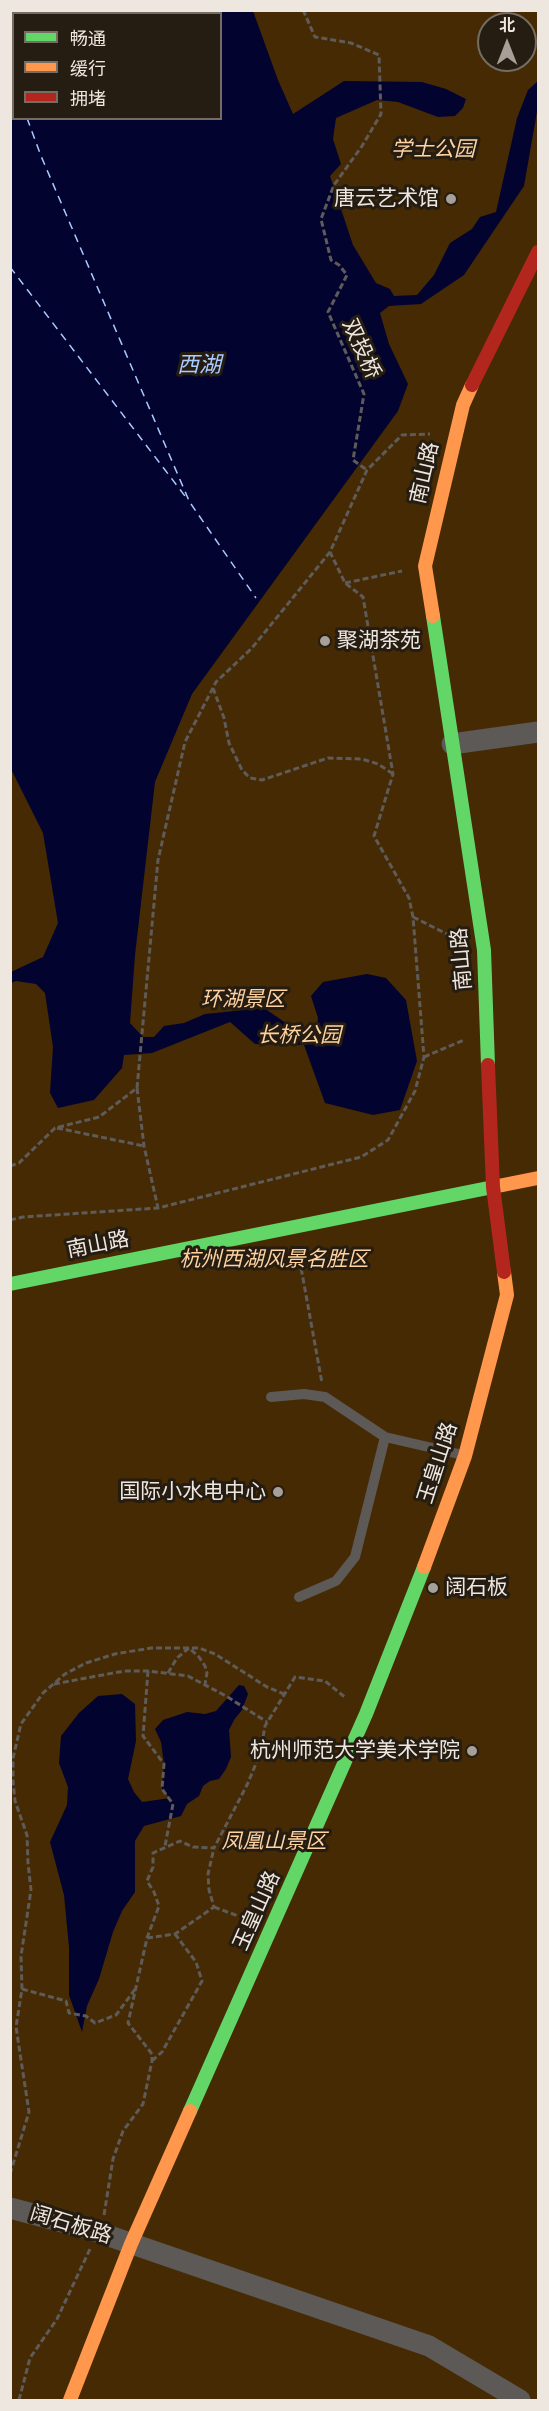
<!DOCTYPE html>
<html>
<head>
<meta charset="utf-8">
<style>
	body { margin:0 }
	#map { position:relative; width:549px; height:2411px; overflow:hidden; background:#211c16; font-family:"Roboto Serif","Noto Sans SC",serif }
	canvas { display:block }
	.frame { position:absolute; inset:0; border:12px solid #eee7e0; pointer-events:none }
	.legend { position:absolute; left:12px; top:12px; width:210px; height:108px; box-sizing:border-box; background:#251c12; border:2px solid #756d64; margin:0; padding:8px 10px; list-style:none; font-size:18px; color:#eee7e0 }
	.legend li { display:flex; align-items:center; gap:12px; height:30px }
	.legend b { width:30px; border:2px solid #756d64 }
	.north { position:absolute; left:477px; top:12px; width:60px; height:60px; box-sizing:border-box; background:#251c12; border:2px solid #756d64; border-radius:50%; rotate:0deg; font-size:16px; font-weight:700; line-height:24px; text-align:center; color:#eee7e0 }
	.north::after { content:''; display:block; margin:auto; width:21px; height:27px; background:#a6a099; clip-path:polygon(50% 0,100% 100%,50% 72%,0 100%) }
</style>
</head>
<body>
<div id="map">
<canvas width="549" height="2411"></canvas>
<div class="frame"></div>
<ul class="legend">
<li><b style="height:8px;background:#63d668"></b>畅通</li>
<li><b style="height:8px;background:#ff974d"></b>缓行</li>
<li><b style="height:8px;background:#b3261e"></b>拥堵</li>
</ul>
<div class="north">北</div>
</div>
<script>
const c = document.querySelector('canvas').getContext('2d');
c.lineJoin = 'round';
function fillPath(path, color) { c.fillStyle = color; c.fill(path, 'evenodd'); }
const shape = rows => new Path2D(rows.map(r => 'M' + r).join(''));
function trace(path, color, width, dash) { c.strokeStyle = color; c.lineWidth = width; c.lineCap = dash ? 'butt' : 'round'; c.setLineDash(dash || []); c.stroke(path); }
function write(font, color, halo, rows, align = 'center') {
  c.font = font + ' "Roboto Serif","Noto Sans SC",serif'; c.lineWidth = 6; c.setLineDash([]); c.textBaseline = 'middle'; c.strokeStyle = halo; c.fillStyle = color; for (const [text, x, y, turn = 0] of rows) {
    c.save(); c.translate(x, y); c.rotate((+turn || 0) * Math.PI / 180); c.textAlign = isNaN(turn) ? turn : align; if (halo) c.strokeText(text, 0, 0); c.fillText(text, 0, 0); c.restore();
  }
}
fillPath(shape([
	[11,11,538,11,538,2400,11,2400],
	[14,14,220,14,220,118,14,118],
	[489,24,525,24,525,60,489,60]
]), '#462a03');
fillPath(shape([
	[11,10,253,11,278,80,293,114,344,81,422,82,446,89,466,99,463,108,455,116,438,117,398,102,377,100,336,118,333,139,341,164,330,176,353,245,376,283,390,289,394,296,417,295,434,275,450,243,472,229,480,217,496,212,517,118,528,90,538,81,538,106,524,186,464,275,421,304,389,306,380,313,389,344,408,384,398,411,192,694,155,782,135,955,130,1023,143,1037,154,1037,164,1026,184,1023,205,1014,264,1008,296,1030,316,1033,318,1018,311,996,323,982,367,974,386,978,406,1000,417,1061,400,1110,373,1115,325,1103,304,1045,255,1044,230,1022,152,1053,124,1055,122,1068,94,1100,58,1108,50,1093,53,1047,45,993,36,984,16,981,11,983,11,972,43,957,58,923,43,833,11,769],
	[14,14,220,14,220,118,14,118],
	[239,1685,244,1686,248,1694,242,1710,234,1720,229,1730,231,1757,226,1769,219,1779,210,1781,203,1786,199,1796,187,1804,181,1816,144,1826,135,1841,135,1892,122,1911,113,1932,99,1979,87,2006,82,2032,69,1995,69,1947,64,1895,50,1842,67,1805,68,1787,59,1763,61,1736,79,1713,98,1696,122,1694,135,1704,136,1741,128,1779,134,1792,142,1802,170,1798,162,1789,164,1764,161,1742,155,1729,163,1720,187,1712,205,1714,216,1711]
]), '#030330');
trace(shape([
	[10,75,14,83],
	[27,118,41,156,190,503],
	[10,267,188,500],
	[191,504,256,598]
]), '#aacbff', 1.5, [8, 6]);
trace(shape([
	[303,10,315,37,351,43,379,55,381,114,362,146,334,185,321,219,331,260,339,265,347,275,328,312,364,394,353,460,367,470],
	[345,583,402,571],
	[213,688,224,718,229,743,242,770,250,778,262,780,328,758,362,759,378,764,393,774],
	[413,917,457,939],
	[424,1057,464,1040],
	[137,1088,158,860,185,742,216,682,252,648,330,552],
	[57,1128,144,1146],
	[10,1166,19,1163,55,1128,99,1117,137,1088,144,1146,158,1208],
	[10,1220,23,1217,158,1208,361,1157,388,1140,415,1091,424,1057,413,917,409,898,374,836,393,774,363,597,345,583,330,552,367,470,402,435,430,434],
	[298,1251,322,1383],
	[148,1671,143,1736,164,1764,162,1789,173,1804,165,1846],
	[168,1673,177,1658,189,1648,199,1657,205,1666,207,1673,205,1684],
	[54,1684,124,1671,148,1671,188,1676,226,1696,267,1722],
	[214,1907,249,1920],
	[147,1938,175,1934,214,1907,209,1890,208,1874,214,1848],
	[22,1989,66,2001,69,2013,86,2016,95,2023,116,2015,136,1988],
	[152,2061,162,2052,202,1981,196,1962,175,1934],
	[10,2174,29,2112,16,2027,22,1989,21,1956,31,1890,28,1863,27,1835,15,1801,13,1781,13,1758,21,1724,43,1693,65,1674,86,1663,115,1654,151,1648,199,1648,215,1654,267,1687,284,1694],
	[104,2215,113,2159,123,2131,143,2104,152,2061,152,2054,128,2023,147,1938,159,1906,154,1892,147,1881,153,1867,153,1853,180,1841,193,1847,214,1848,247,1785,260,1754,265,1726,295,1677,325,1681,346,1698],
	[19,2400,30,2358,57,2319,90,2249]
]), '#5e5b58', 3, [6, 3]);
trace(shape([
	[271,1397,304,1394,325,1397,385,1437,463,1455],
	[299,1597,336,1581,355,1557,385,1437]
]), '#5c5957', 10);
trace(shape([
	[452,744,538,732],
	[10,2208,89,2229,429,2346,520,2400]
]), '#5c5957', 21);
trace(shape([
	[433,616,484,950,488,1065],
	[10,1284,493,1187],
	[190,2111,366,1714,424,1567]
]), '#63d668', 14);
trace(shape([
	[433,616,425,566,463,405,472,385],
	[493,1187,538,1178],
	[424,1567,465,1456,507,1295,504,1272],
	[70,2400,131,2244,190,2111]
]), '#ff974d', 14);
trace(shape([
	[472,385,538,252],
	[488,1065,493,1187,504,1272]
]), '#b3261e', 14);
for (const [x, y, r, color] of [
	[451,199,6,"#a6a099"],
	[325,641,6,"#a6a099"],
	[278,1492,6,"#a6a099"],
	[433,1588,6,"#a6a099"],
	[472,1751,6,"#a6a099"]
]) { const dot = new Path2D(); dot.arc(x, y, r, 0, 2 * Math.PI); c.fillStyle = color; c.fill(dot); trace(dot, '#251c12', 2); }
write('italic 21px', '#ffd2a0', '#251c12', [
	["学士公园",433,150],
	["环湖景区",243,1000],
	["长桥公园",299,1036],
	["杭州西湖风景名胜区",274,1260],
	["凤凰山景区",274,1842]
]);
write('21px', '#eee7e0', '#251c12', [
	["唐云艺术馆",439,199],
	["聚湖茶苑",337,641,"left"],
	["国际小水电中心",266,1492],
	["阔石板",445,1588,"left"],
	["杭州师范大学美术学院",460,1751]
], 'right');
write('21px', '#eee7e0', '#251c12', [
	["双投桥",361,349,66],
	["南山路",425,473,-77],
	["南山路",462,959,-95],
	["南山路",98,1245,-11],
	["玉皇山路",438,1463,-72],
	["玉皇山路",257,1911,-66],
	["阔石板路",71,2225,17]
]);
write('italic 22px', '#aacbff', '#251c12', [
	["西湖",199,366]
]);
</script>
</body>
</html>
